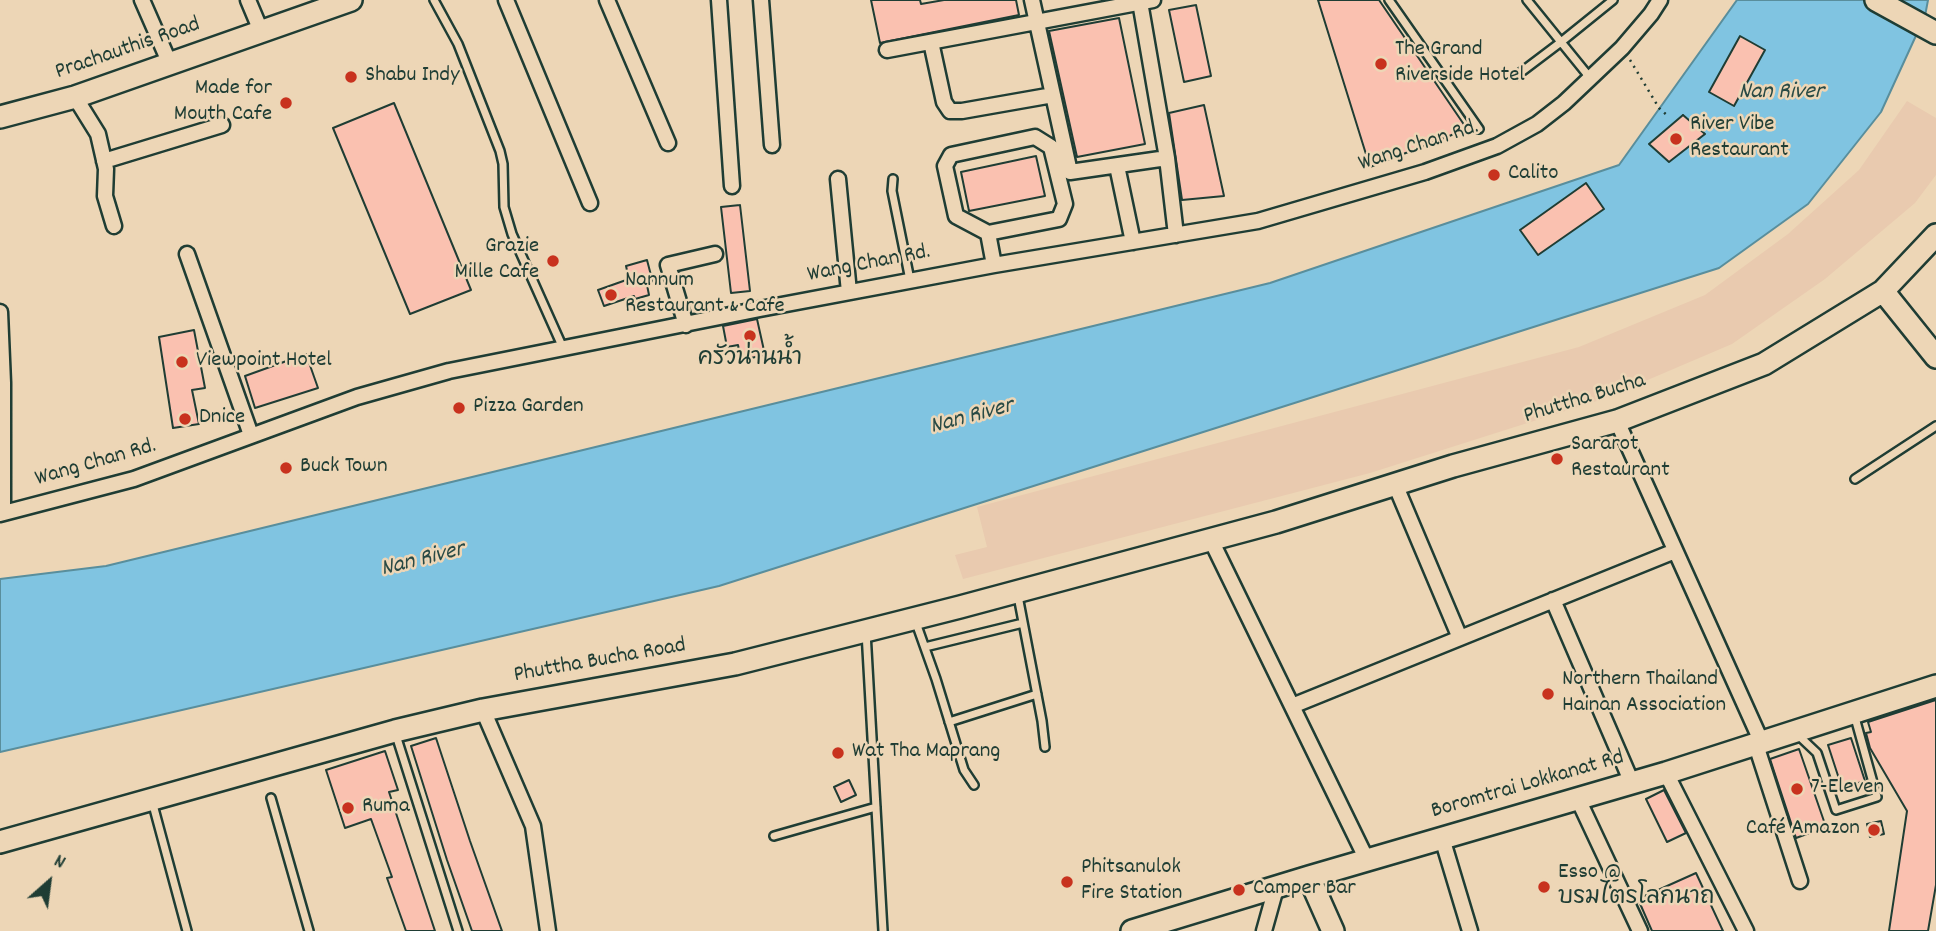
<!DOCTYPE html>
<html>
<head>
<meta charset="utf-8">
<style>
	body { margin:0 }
	#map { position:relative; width:1936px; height:931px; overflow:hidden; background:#edd6b6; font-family:Dekko,sans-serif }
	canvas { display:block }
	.north { position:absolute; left:14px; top:847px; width:70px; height:70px; -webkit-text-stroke:5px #edd6b6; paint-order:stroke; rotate:28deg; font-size:19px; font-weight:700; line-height:28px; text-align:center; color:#1f3d34 }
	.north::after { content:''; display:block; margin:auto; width:24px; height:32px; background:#1f3d34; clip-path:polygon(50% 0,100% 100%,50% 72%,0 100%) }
</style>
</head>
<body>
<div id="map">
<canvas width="1936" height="931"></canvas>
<div class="north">N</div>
</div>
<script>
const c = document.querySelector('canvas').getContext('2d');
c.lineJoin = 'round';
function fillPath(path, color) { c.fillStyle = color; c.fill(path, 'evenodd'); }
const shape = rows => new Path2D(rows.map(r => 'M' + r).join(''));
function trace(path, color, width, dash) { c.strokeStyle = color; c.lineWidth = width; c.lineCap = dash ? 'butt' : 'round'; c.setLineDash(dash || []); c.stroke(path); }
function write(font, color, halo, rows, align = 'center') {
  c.font = font + ' Dekko,"Playpen Sans Thai",sans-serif'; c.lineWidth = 5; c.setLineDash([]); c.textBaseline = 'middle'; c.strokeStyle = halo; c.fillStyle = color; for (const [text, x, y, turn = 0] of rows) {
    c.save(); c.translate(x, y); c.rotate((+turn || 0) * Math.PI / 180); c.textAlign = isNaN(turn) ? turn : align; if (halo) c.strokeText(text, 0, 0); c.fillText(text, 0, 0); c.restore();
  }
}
fillPath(shape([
	[1907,101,1936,118,1936,175,1915,203,1825,279,1732,344,1603,399,1370,473,963,579,955,555,987,547,977,507,1579,347,1705,295,1788,234,1859,170]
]), '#e9caaf');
const water = shape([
	[1737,0,1928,0,1925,16,1881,112,1808,204,1719,268,719,586,0,752,0,579,106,566,1270,283,1619,165,1737,0]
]);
fillPath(water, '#80c4e1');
trace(water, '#598e9c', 2);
const building = shape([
	[871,0,920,0,921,4,944,0,1016,0,1019,15,880,43,871,0],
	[1318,0,1379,0,1467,129,1370,167,1318,0],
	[1196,5,1211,76,1184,82,1169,10,1196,5],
	[1119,18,1145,144,1077,157,1049,31,1119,18],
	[1740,36,1765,50,1734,106,1709,92,1740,36],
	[394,103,471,290,410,314,333,128,394,103],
	[1204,105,1224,196,1182,200,1169,113,1204,105],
	[1683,115,1705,134,1669,162,1649,144,1683,115],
	[1036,156,1045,196,969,211,961,172,1036,156],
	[1586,183,1604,209,1538,255,1520,230,1586,183],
	[740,205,750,291,731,293,721,207,740,205],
	[647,260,653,283,647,285,649,295,635,299,634,296,604,306,598,290,629,279,626,266,647,260],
	[757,319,765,355,741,360,738,345,727,347,723,326,757,319],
	[194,330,205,388,192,390,199,424,173,428,159,337,194,330],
	[306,354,318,388,255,408,245,376,306,354],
	[1936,700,1936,885,1928,931,1889,931,1907,811,1870,748,1866,733,1871,732,1868,722,1936,700],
	[436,738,470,841,502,931,472,931,447,860,411,746,436,738],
	[1851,738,1865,781,1842,788,1828,745,1851,738],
	[1799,749,1826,827,1796,838,1770,759,1799,749],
	[385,751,398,790,389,792,435,931,406,931,387,878,392,877,371,819,345,828,326,770,385,751],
	[849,780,856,795,841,802,834,787,849,780],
	[1664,790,1686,833,1667,842,1646,799,1664,790],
	[1881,821,1884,834,1870,837,1867,824,1881,821],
	[1696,873,1723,931,1652,931,1638,899,1696,873]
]);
fillPath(building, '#fac1b0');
trace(building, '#1f3d34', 2);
const lane = shape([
	[434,0,458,44,500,151,503,164,504,207,512,234,563,348],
	[1389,0,1479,129],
	[1516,76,1561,42,1527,0],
	[1591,79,1561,42,1613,0],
	[893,179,892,191,910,280],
	[1855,479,1936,426],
	[1018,596,1042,721,1045,747],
	[915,620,936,679,964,770,974,785],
	[866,632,883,931],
	[925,647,1023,623],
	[949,722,1037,694],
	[395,732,458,931],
	[1798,735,1817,753,1836,810,1877,797,1854,714],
	[271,798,309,931],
	[152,801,187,931],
	[774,836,876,807]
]);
const street = shape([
	[142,0,170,64],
	[248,0,261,31],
	[506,0,590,203],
	[607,0,668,143],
	[719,0,732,186],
	[761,0,772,145],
	[1032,0,1070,172,1167,158],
	[1140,2,1167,158,1176,235],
	[931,42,944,102,950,111,962,111,1053,95],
	[887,50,1153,0],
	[75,97,98,134,106,169,105,196,114,226],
	[104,161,222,125],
	[1117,166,1133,242],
	[838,179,849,292],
	[988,233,956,216,945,166,951,155,1035,137,1051,147,1065,204,1059,219,988,233,994,265],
	[187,254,251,435],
	[0,312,3,383,3,513],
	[686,325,668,265,715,254],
	[1617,421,1762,743],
	[1395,484,1460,638],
	[0,514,134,479,357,397,449,371,760,309,994,265,1258,221,1425,172,1497,146,1537,124,1564,103,1622,48,1651,14,1660,0],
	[1211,540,1367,860],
	[1553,600,1632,783],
	[1292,706,1675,551],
	[483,710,533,826,548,931],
	[1756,745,1800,881],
	[1666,773,1746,931],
	[1578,799,1640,931],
	[1442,838,1470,931],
	[1264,931,1276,888]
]);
const secondary = shape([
	[1876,0,1936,33],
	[0,117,75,97,351,0],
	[1883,291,1936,357],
	[0,842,395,731,483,710,735,664,960,607,1276,522,1453,466,1617,421,1764,364,1883,291,1936,235],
	[1309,877,1333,931],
	[1132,931,1309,877,1666,773,1936,686]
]);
trace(lane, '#1f3d34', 12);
trace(street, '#1f3d34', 19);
trace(secondary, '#1f3d34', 26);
trace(shape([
	[1630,60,1659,108,1669,117]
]), '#1f3d34', 2.5, [2, 5]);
trace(lane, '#edd6b6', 7);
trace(street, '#edd6b6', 14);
trace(secondary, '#edd6b6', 21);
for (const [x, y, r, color] of [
	[1381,64,7,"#c8321e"],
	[351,77,7,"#c8321e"],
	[286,103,7,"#c8321e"],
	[1676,139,7,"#c8321e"],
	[1494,175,7,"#c8321e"],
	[553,261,7,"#c8321e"],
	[611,295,7,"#c8321e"],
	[750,336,7,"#c8321e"],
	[182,362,7,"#c8321e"],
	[459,408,7,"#c8321e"],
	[185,419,7,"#c8321e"],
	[1557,459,7,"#c8321e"],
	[286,468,7,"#c8321e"],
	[1548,694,7,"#c8321e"],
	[838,753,7,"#c8321e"],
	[1797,789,7,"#c8321e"],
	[348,808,7,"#c8321e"],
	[1874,830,7,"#c8321e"],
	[1067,882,7,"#c8321e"],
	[1544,887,7,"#c8321e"],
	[1239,890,7,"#c8321e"]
]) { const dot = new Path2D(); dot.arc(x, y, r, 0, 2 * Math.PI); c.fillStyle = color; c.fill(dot); trace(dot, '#edd6b6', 2.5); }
write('23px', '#1f3d34', '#edd6b6', [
	["Prachauthis Road",128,50,-19],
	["Wang Chan Rd.",1419,147,-18],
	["Wang Chan Rd.",869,265,-11],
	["Phuttha Bucha",1585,400,-17],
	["Wang Chan Rd.",96,464,-16],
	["Phuttha Bucha Road",600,662,-10],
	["Boromtrai Lokkanat Rd",1528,786,-16]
]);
write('23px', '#1f3d34', '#edd6b6', [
	["The Grand",1395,51],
	["Riverside Hotel",1395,77],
	["Shabu Indy",365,77],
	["Made for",272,90,"right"],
	["Mouth Cafe",272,116,"right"],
	["River Vibe",1690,126],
	["Restaurant",1690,152],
	["Calito",1508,175],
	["Grazie",539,248,"right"],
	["Mille Cafe",539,274,"right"],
	["Nannum",625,282],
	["Restaurant & Cafe",625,308],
	["ครัวน่านน้ำ",750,361,"center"],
	["Viewpoint Hotel",196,362],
	["Pizza Garden",473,408],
	["Dnice",199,419],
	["Sararot",1571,446],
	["Restaurant",1571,472],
	["Buck Town",300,468],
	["Northern Thailand",1562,681],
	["Hainan Association",1562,707],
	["Wat Tha Maprang",852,753],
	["7-Eleven",1811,789],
	["Ruma",362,808],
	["Café Amazon",1860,830,"right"],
	["Phitsanulok",1081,869],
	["Fire Station",1081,895],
	["Esso @",1558,874],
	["บรมไตรโลกนาถ",1558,900],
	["Camper Bar",1253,890]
], 'left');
write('italic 24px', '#294a45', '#edd6b6', [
	["Nan River",1781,94],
	["Nan River",972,418,-15],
	["Nan River",423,561,-14]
]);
</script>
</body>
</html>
